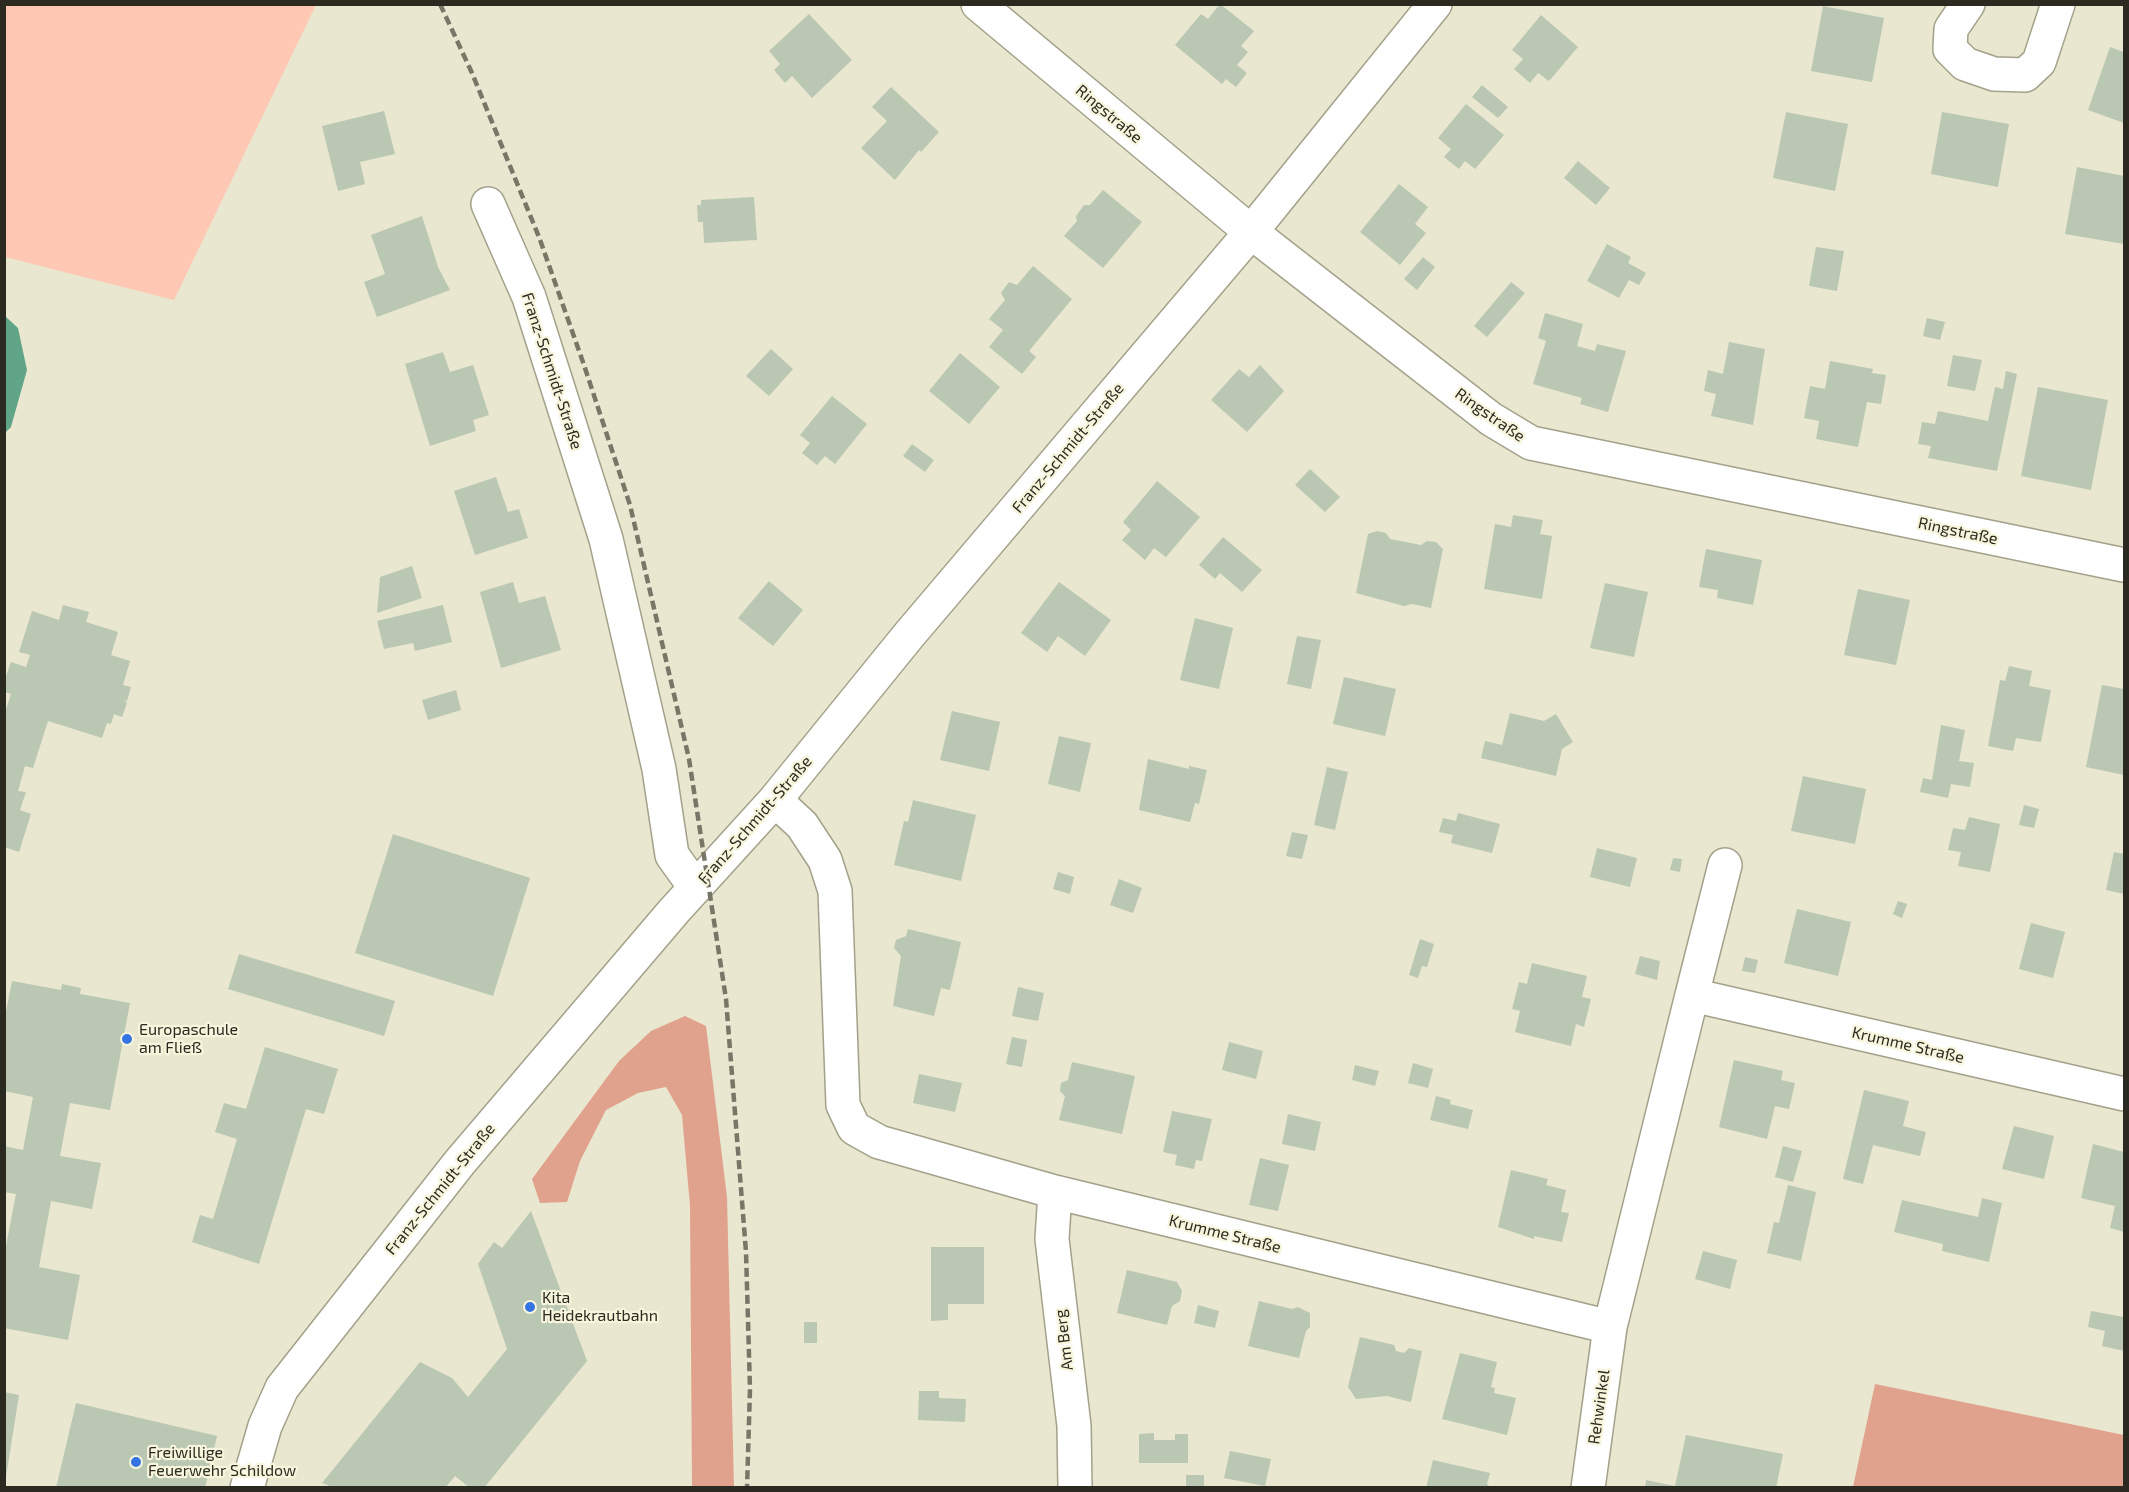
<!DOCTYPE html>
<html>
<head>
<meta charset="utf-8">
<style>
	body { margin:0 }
	#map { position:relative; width:2129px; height:1492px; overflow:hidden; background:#e9e7cf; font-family:"Exo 2",sans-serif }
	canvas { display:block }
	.frame { position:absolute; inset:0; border:6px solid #2b2a21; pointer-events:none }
</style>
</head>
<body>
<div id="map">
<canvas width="2129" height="1492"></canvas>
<div class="frame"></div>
</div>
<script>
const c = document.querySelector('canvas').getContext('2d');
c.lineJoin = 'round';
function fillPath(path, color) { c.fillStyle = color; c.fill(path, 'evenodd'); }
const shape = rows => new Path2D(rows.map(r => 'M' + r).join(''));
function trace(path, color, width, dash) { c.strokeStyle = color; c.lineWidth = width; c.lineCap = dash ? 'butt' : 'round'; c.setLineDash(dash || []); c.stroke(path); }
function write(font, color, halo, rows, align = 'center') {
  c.font = font + ' "Exo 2",sans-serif'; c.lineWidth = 4.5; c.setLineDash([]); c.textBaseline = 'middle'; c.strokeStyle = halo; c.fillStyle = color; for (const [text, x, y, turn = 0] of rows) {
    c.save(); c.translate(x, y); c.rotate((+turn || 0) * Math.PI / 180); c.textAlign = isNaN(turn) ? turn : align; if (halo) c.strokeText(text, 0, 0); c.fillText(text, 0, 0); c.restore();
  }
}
fillPath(shape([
	[4,5,316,5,174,300,5,257]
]), '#fec8b5');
fillPath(shape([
	[685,1016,706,1026,727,1197,734,1487,692,1487,690,1206,682,1115,666,1087,638,1093,606,1110,580,1161,567,1202,540,1203,532,1179,619,1061,651,1031],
	[1875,1384,2124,1435,2124,1487,1853,1487]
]), '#e0a28c');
fillPath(shape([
	[5,316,18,328,27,370,11,427,5,433]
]), '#61a589');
fillPath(shape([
	[1220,4,1254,31,1241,46,1248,52,1237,65,1247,73,1236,87,1226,79,1222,84,1175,45,1201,14,1208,19],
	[1823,6,1884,18,1872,82,1811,71],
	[809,14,852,60,812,98,792,76,785,83,774,70,780,64,769,51],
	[1541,15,1578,47,1549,81,1538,73,1530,83,1514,69,1523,59,1512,50],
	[2110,47,2124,52,2124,123,2088,110],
	[1482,85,1508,107,1498,118,1472,97],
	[891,87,939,132,921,152,919,150,895,180,861,148,887,121,872,107],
	[1466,104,1504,135,1475,169,1465,161,1459,169,1444,157,1451,149,1438,138],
	[384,111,395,154,360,162,365,184,338,191,322,126],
	[1786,112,1848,124,1835,191,1773,178],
	[1942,112,2009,124,1998,187,1931,174],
	[1578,161,1610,188,1596,205,1564,178],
	[2077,167,2124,176,2124,244,2065,234],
	[1399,184,1428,207,1415,224,1426,233,1400,265,1360,232],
	[1103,190,1142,222,1103,268,1064,236,1077,221,1076,216,1084,205,1090,205],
	[754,197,757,240,704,243,703,222,698,222,697,205,701,205,701,200],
	[422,216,438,267,450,290,377,317,364,282,385,274,371,235],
	[1607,244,1631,257,1628,263,1646,273,1639,285,1629,280,1619,298,1587,281],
	[1816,247,1844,251,1837,291,1809,286],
	[1423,257,1435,267,1417,290,1404,279],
	[1033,266,1072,299,1029,351,1036,357,1022,374,989,347,1003,330,989,319,1005,300,1001,293,1009,282,1017,285],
	[1511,282,1525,293,1487,337,1474,326],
	[1545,313,1583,324,1577,346,1595,351,1597,344,1626,351,1608,412,1580,404,1582,398,1533,384,1546,341,1538,338],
	[1927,318,1945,322,1940,340,1923,336],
	[1729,342,1765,349,1753,425,1711,416,1716,394,1704,391,1708,370,1723,374],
	[771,349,793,369,769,396,746,376],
	[443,352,450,372,473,365,489,415,473,420,476,431,430,446,405,364],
	[960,353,1000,387,969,424,929,391],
	[1953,355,1982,360,1975,391,1947,386],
	[1830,361,1873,369,1872,373,1886,375,1881,404,1867,402,1858,447,1816,439,1819,421,1804,418,1810,386,1825,389],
	[1260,365,1284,391,1247,432,1211,400,1239,369,1249,377],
	[2006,371,2017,374,1997,471,1928,458,1931,446,1918,444,1922,422,1935,424,1938,411,1988,421,1995,387,2003,389],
	[2038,387,2108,400,2091,490,2021,476],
	[832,396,867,424,835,464,825,456,817,465,802,453,810,443,800,435],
	[912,444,934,460,925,472,903,456],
	[1310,469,1340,497,1325,512,1295,485],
	[496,477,508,512,519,509,528,538,475,555,454,491],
	[1157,481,1200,517,1166,557,1154,548,1145,560,1122,540,1131,530,1123,522],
	[1513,515,1543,520,1540,534,1552,536,1542,599,1484,589,1495,524,1511,527],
	[1377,531,1386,533,1390,539,1421,545,1427,541,1436,542,1443,549,1431,608,1412,604,1404,606,1356,593,1368,534],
	[1223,537,1262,570,1242,592,1220,573,1215,579,1199,565],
	[1706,549,1762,560,1753,605,1717,598,1718,590,1699,587],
	[412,566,422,598,377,613,380,577],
	[769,581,803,610,773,646,738,618],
	[513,582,519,603,545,596,561,650,501,668,480,592],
	[1059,582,1111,620,1085,656,1058,636,1047,652,1021,633],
	[1605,583,1648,592,1634,657,1590,648],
	[1858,589,1910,600,1896,665,1844,655],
	[63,605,89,612,86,622,118,632,111,655,130,661,123,685,131,687,127,701,124,700,127,703,122,717,114,714,111,724,107,723,102,738,48,721,33,768,25,766,18,791,26,792,20,810,31,814,19,852,4,847,4,716,11,694,4,692,4,682,11,662,26,667,30,655,19,652,32,611,59,620],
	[443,605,452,642,415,651,413,643,384,649,377,621],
	[1195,618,1233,628,1219,689,1180,680],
	[1297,636,1321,640,1311,689,1287,684],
	[2009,666,2032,671,2029,686,2051,690,2041,742,2016,738,2013,751,1988,746,2000,680,2005,681],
	[1344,677,1396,689,1385,736,1333,724],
	[2102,685,2124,689,2124,775,2086,767],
	[456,690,461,710,428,720,422,700],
	[952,711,1000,722,989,771,940,760],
	[1510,713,1544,721,1556,714,1573,742,1562,749,1556,776,1481,758,1485,741,1502,745],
	[1941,725,1965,730,1959,761,1974,763,1970,787,1951,784,1948,798,1920,792,1923,778,1932,780],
	[1059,736,1091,743,1080,792,1048,784],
	[1148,759,1189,769,1189,766,1207,770,1199,804,1195,803,1190,822,1139,810],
	[1327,767,1348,772,1335,830,1314,825],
	[1803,776,1866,789,1855,844,1791,831],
	[913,800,976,815,961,881,894,865,904,821,908,822],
	[2024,805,2039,809,2034,828,2019,825],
	[1458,813,1500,824,1492,853,1451,843,1453,835,1439,832,1443,818,1456,821],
	[1969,817,2000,824,1990,872,1958,866,1961,852,1948,850,1953,828,1965,830],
	[1292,832,1308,835,1302,859,1286,856],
	[393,834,530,878,493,996,355,953],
	[1597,848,1637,858,1630,887,1590,877],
	[2114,852,2124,854,2124,894,2106,890],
	[1673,858,1682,859,1680,872,1670,870],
	[1058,872,1074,877,1070,894,1053,889],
	[1119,879,1142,888,1133,913,1110,905],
	[1898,901,1907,904,1902,918,1893,914],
	[1797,909,1851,922,1838,976,1784,963],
	[2031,923,2065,932,2053,978,2019,969],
	[908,929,961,942,950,990,941,988,934,1016,893,1006,901,956,894,948,896,940,906,936],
	[1420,939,1434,944,1427,967,1422,966,1418,978,1409,975],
	[239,954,395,1001,384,1036,228,989],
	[1640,956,1660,961,1657,980,1635,974],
	[1745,957,1758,960,1755,973,1742,971],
	[1532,963,1587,976,1582,997,1591,999,1584,1027,1576,1024,1571,1046,1515,1032,1520,1011,1512,1009,1519,982,1527,984],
	[12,981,61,990,62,984,81,988,80,994,130,1003,110,1110,70,1103,60,1156,101,1163,92,1209,51,1201,39,1267,80,1275,68,1340,4,1328,4,1256,16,1194,4,1192,4,1146,23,1150,33,1097,4,1091,4,1022],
	[1018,987,1044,993,1038,1021,1012,1016],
	[1012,1037,1027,1040,1022,1067,1006,1064],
	[1229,1042,1263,1051,1256,1079,1222,1070],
	[265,1047,338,1069,324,1114,306,1109,259,1264,192,1242,200,1215,213,1219,237,1139,215,1132,224,1103,246,1109],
	[1734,1060,1783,1071,1781,1080,1795,1083,1789,1109,1775,1106,1767,1139,1719,1127],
	[1072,1062,1135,1076,1122,1134,1059,1120,1065,1096,1060,1091,1061,1083,1068,1080],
	[1413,1063,1433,1069,1428,1088,1408,1083],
	[1355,1065,1379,1071,1375,1086,1352,1080],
	[919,1074,962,1083,955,1112,913,1103],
	[1864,1090,1909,1101,1903,1126,1926,1132,1920,1156,1873,1145,1863,1184,1843,1179],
	[1436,1096,1451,1100,1450,1104,1473,1110,1468,1129,1430,1120],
	[1172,1111,1212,1119,1202,1161,1196,1160,1194,1169,1175,1165,1177,1155,1163,1152],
	[1288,1114,1321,1122,1315,1151,1282,1144],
	[2014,1126,2054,1136,2044,1179,2002,1169],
	[2093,1144,2124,1152,2124,1232,2110,1228,2115,1206,2081,1198],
	[1783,1146,1802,1151,1793,1182,1775,1177],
	[1260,1158,1289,1165,1278,1211,1249,1205],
	[1511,1170,1548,1179,1546,1185,1566,1190,1561,1212,1569,1213,1562,1242,1534,1236,1534,1239,1498,1227],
	[1788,1185,1816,1192,1801,1261,1767,1253,1774,1222,1779,1223],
	[1982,1198,2002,1203,1989,1262,1942,1251,1943,1244,1894,1232,1902,1200,1978,1217],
	[531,1211,587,1361,484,1488,470,1488,455,1476,445,1488,335,1488,322,1483,420,1362,452,1378,468,1397,507,1349,478,1264,494,1242,502,1248],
	[931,1247,984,1247,984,1304,948,1304,948,1320,931,1321],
	[1703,1251,1737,1260,1730,1289,1695,1279],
	[1127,1270,1177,1282,1182,1291,1180,1301,1172,1306,1167,1325,1117,1313],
	[1259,1301,1292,1309,1298,1307,1310,1313,1310,1327,1306,1331,1299,1358,1248,1346],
	[1198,1305,1219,1311,1215,1328,1194,1323],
	[2091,1311,2124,1317,2124,1351,2102,1346,2105,1331,2088,1327],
	[804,1322,817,1322,817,1343,804,1343],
	[1360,1337,1394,1345,1396,1351,1404,1353,1409,1348,1422,1351,1411,1402,1387,1396,1356,1399,1348,1387],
	[1460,1353,1497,1362,1491,1387,1495,1388,1494,1393,1516,1398,1507,1435,1442,1419],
	[919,1391,939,1391,939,1398,966,1399,965,1422,918,1420],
	[4,1392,19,1395,6,1477,4,1477],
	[76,1403,217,1436,205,1488,56,1488],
	[1154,1433,1154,1440,1175,1440,1175,1434,1188,1434,1188,1463,1139,1463,1139,1434],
	[1686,1435,1783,1454,1776,1488,1645,1488,1646,1480,1675,1486],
	[1230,1451,1271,1459,1265,1486,1224,1478],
	[1433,1460,1490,1473,1487,1484,1491,1488,1426,1488],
	[1186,1475,1204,1475,1204,1488,1186,1488]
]), '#bac7b2');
const minor = shape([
	[978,4,1251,232,1491,419,1531,443,2124,565],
	[1968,4,1951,29,1950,49,1965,64,1994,74,2025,75,2039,62,2058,4],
	[488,204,529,297,606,539,659,769,672,855,695,887],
	[775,800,802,825,825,860,835,891,843,1105,854,1128,879,1142,1055,1192,1610,1327],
	[1692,995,1725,865],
	[1055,1192,1052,1239,1074,1426,1075,1488],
	[247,1488,265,1426,282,1388,460,1162,674,911,775,800,909,635,1251,232,1435,4],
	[1588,1488,1610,1327,1692,995,2124,1094]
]);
trace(minor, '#a3a18a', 36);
trace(minor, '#fff', 33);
trace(shape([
	[440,4,472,73,539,237,584,365,630,505,689,759,726,999,746,1252,750,1389,747,1488]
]), '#777667', 4.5, [9, 4.5]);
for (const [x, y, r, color] of [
	[127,1039,6,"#3475e3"],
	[530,1307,6,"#3475e3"],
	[136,1462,6,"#3475e3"]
]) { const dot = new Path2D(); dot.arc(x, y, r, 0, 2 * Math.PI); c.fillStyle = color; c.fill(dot); trace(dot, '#f7f5dc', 2); }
write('16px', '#2b2a21', '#f7f5dc', [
	["Ringstraße",1109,114,40],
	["Franz-Schmidt-Straße",552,371,72],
	["Ringstraße",1490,415,35],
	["Franz-Schmidt-Straße",1068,448,-50],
	["Ringstraße",1958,531,12],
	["Franz-Schmidt-Straße",755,820,-49],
	["Krumme Straße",1908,1045,13],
	["Franz-Schmidt-Straße",440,1189,-51],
	["Krumme Straße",1225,1234,14],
	["Am Berg",1064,1340,-97],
	["Rehwinkel",1599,1407,-82]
]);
write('16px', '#2b2a21', '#f7f5dc', [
	["Europaschule",139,1030],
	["am Fließ",139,1048],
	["Kita",542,1298],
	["Heidekrautbahn",542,1316],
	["Freiwillige",148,1453],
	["Feuerwehr Schildow",148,1471]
], 'left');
</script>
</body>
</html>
